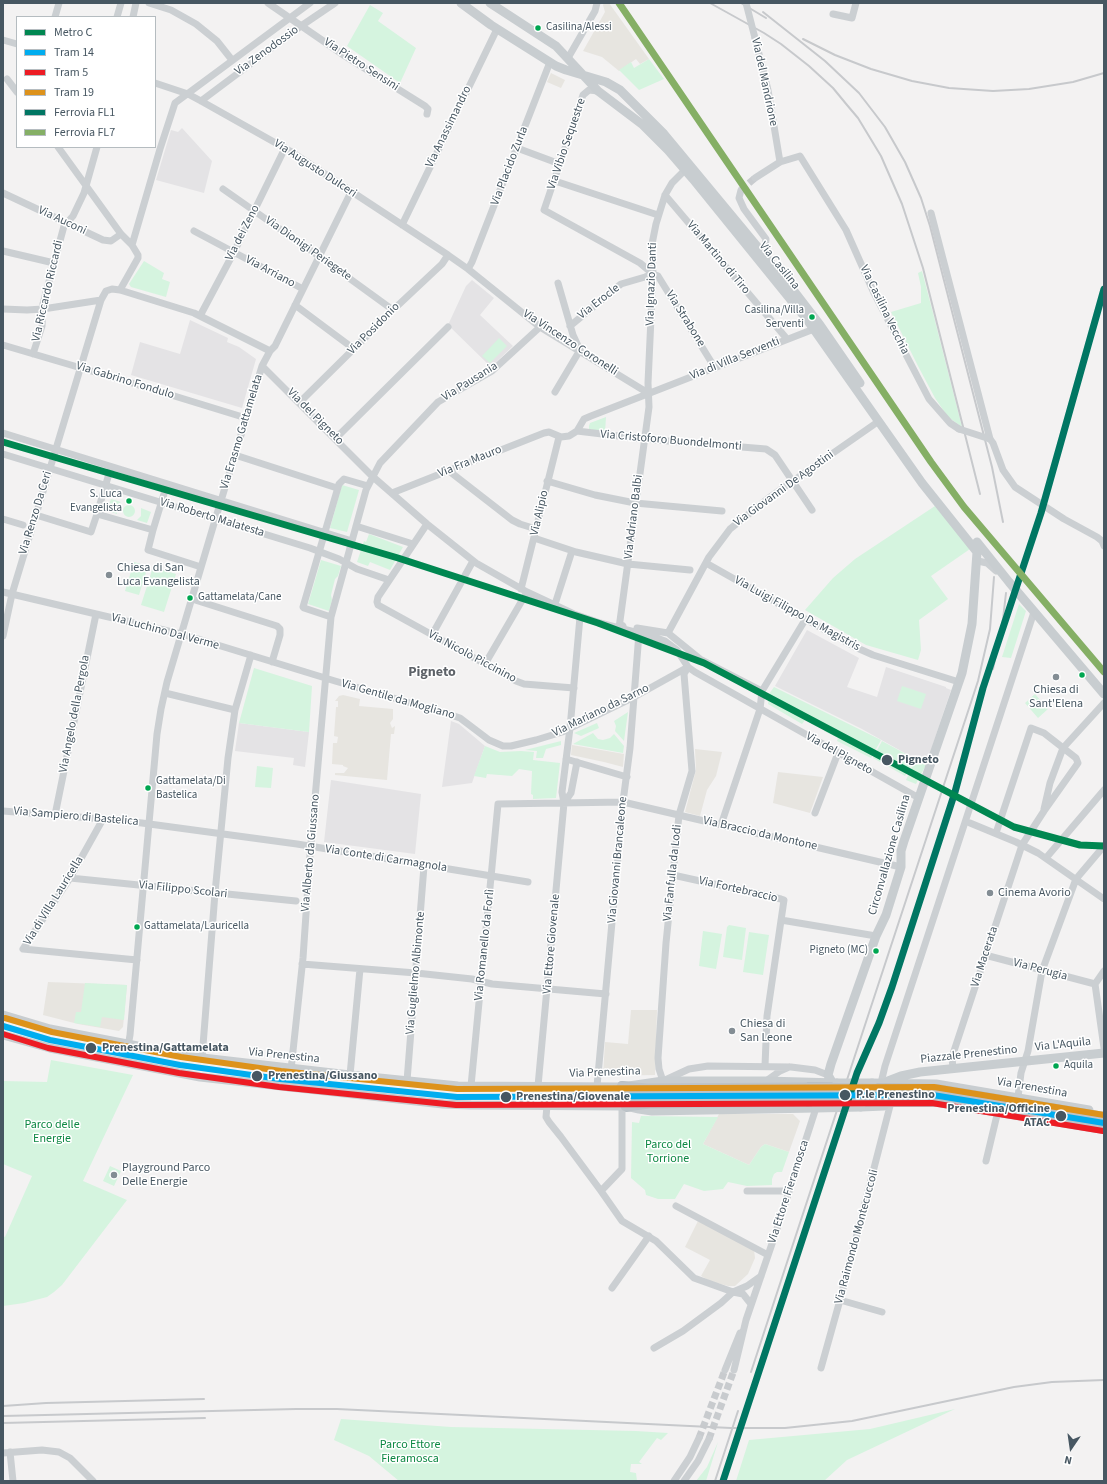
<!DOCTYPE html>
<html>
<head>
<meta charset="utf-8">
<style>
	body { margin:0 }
	#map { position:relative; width:1107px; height:1484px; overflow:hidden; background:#f3f2f2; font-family:"Source Sans 3",sans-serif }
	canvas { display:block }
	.frame { position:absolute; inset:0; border:4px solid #475762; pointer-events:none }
	.legend { position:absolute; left:16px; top:16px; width:140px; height:132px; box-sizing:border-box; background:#fff; border:1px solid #b5bcc0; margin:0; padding:5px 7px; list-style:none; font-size:12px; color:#475762 }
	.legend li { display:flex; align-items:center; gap:8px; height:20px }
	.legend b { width:20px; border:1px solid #b5bcc0 }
	.north { position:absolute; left:1051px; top:1428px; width:40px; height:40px; -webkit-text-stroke:3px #fff; paint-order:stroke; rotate:193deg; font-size:11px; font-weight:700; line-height:16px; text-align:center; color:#475762 }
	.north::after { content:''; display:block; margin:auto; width:14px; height:18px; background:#475762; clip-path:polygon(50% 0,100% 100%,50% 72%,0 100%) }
</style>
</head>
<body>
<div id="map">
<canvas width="1107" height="1484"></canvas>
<div class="frame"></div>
<ul class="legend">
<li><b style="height:5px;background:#008751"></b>Metro C</li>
<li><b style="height:5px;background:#00adef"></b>Tram 14</li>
<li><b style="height:5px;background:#ed1c24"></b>Tram 5</li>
<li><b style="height:5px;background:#dd921b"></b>Tram 19</li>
<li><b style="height:5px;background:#007663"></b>Ferrovia FL1</li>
<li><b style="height:5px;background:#85af65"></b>Ferrovia FL7</li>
</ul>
<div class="north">N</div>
</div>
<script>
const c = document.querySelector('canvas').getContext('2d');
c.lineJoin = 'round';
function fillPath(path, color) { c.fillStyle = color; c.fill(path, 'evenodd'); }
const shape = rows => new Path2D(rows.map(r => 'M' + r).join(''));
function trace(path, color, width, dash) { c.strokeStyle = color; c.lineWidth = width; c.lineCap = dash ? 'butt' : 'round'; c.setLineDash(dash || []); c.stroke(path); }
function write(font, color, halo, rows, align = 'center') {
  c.font = font + ' "Source Sans 3",sans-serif'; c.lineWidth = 3; c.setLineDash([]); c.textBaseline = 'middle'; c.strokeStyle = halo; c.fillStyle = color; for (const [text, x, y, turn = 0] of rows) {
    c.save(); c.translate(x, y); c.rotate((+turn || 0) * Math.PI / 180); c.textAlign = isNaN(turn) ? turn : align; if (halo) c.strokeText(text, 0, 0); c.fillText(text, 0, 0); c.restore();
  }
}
fillPath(shape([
	[604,3,609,3,649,59,640,64,636,59,619,71,602,57,583,51,605,12,603,5],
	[551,73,565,80,561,88,547,82],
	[343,695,360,699,359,706,393,709,393,719,390,723,392,728,395,726,394,734,391,734,387,780,335,775,335,773,344,773,348,768,343,766,343,765,332,764,333,743,337,743,338,737,334,736,336,707,338,707,338,701,335,701,339,696],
	[572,745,624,754,623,767,604,762,571,755],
	[695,749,722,752,716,776,707,790,700,816,685,812,696,770],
	[778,772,823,777,810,813,773,803],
	[48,982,127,985,123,1027,119,1031,78,1024,43,1015],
	[631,1010,657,1010,655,1075,603,1076,605,1042,628,1044],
	[719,1114,793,1114,800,1121,789,1152,765,1144,761,1147,749,1165,703,1144],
	[698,1221,754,1250,755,1258,748,1274,735,1286,728,1286,710,1281,701,1276,710,1260,685,1247]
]), '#e7e5e0');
fillPath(shape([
	[182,128,212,161,204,193,156,180,171,130,178,132],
	[472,280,494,298,480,315,513,346,491,367,448,325,466,286],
	[190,320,228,338,227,342,239,347,256,359,242,408,131,375,140,342,180,354],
	[807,630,859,658,847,687,877,697,886,667,946,687,946,688,951,690,926,765,862,729,775,686],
	[451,721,459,724,485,746,472,783,442,787],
	[239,723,309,732,305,767,293,765,294,758,235,751],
	[331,780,421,794,415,854,324,842]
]), '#e4e3e5');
fillPath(shape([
	[370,5,383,13,378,21,416,48,400,83,347,46],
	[649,59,664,79,639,90,619,70,631,62,634,68],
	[144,261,164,273,162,279,170,282,166,297,131,287,129,284],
	[922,271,933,313,962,427,948,417,935,398,918,366,891,312,921,303,921,287,918,273],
	[499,338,507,346,490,363,482,356],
	[606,417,605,433,589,429,589,426,590,423],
	[342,485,359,490,347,532,330,528],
	[111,499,121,502,117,505,117,514,107,510],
	'123 511a6 6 0 1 1 12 0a6 6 0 1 1-12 0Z',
	[935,506,970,549,931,576,948,599,919,620,921,650,918,660,866,645,805,610,833,578,855,559],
	[141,508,151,512,147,523,137,520,141,516],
	[369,534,403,547,390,570,370,562,368,566,357,562,364,541,366,542],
	[321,560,341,566,338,576,335,579,331,595,332,600,329,611,308,604],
	[134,562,148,566,139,595,125,591],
	[153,567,176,574,164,612,141,605],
	[1019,604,1026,611,1011,658,1002,657],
	[254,668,312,686,309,732,239,723],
	[902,686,926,694,921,709,897,701],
	[774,687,881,740,871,758,837,741,838,738,824,731,825,728,806,719,802,724,768,704,769,694],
	[1035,694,1048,709,1038,718,1025,703],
	[628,712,624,741,615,731,616,726,614,721],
	[597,723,599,728,581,736,574,733],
	[593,733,598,739,603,740,610,738,614,734,624,746,623,753,573,744],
	[561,741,561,745,546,749,543,758,536,758,537,751,525,750],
	[882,741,926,765,916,784,906,780,912,767,910,767,905,776,873,758],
	[485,746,500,752,521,751,534,752,533,760,560,763,556,798,533,799,533,795,531,794,532,771,519,769,512,776,487,774,486,778,474,776],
	[257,766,273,768,271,788,255,787],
	[729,925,746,928,742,960,723,957,727,927],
	[703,931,722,934,716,969,699,966],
	[749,932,769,935,763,975,743,972],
	[85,983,127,985,124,1020,102,1017,100,1027,74,1023,76,1012,81,1012],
	[51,1060,133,1075,83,1181,127,1200,62,1285,54,1292,47,1297,24,1303,3,1306,3,1236,5,1237,32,1176,3,1164,3,1081,47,1082],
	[641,1116,718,1117,703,1144,749,1165,761,1147,765,1144,789,1152,782,1172,777,1172,774,1174,772,1179,772,1185,747,1186,728,1182,723,1189,704,1191,684,1184,675,1199,658,1199,646,1195,645,1190,631,1178,632,1122,639,1123],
	[110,1166,121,1171,114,1186,103,1181],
	[955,1409,847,1460,824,1481,736,1481,749,1440,870,1429],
	[341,1419,451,1427,636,1431,668,1433,661,1440,657,1438,639,1462,642,1464,631,1464,630,1472,636,1473,637,1481,399,1481,369,1456,334,1440],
	[718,1442,706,1481,696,1481,707,1467]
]), '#d5f4df');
trace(shape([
	[741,190,755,178],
	[699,1438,725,1370],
	[709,1439,734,1370]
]), '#c8cbce', 7, [7, 3.5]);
const highway = shape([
	[622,1087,647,1089,807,1088],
	[626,1106,649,1103,806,1101]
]);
trace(highway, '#b6bdc3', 12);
trace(shape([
	[149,3,171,10,196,24,217,41,232,60],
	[268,3,345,56,425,106,428,109,427,114],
	[833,14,852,18,856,3],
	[55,17,59,3],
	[117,17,121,3],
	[133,17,136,3],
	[755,38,768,90,780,162],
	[3,40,17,44],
	[568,58,595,11,597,3],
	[7,79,17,92],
	[155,83,188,94,201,101,290,151,448,255,468,269,540,327,648,393],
	[598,91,589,90,583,95,544,210,640,263,653,274,658,276,715,368],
	[201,101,301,26,335,3],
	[58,147,121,234,132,245,138,255,138,258,120,290],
	[517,148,560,164],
	[755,178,780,162,800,156,846,230,874,293,929,399,950,423,959,429],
	[555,181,658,215],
	[223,189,320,257,393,310],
	[741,190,739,198,744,209,766,239,765,247,762,249,759,248],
	[3,193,103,240,111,241,121,234],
	[665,195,787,339],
	[931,213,990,439],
	[402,225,497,29],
	[194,231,303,289],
	[132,245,160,149,175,103,310,3],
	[3,251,54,263],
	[468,269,472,262,550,62],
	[295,305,354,349],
	[3,309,27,310,43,309,101,300],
	[200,316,234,252,285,148],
	[570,326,621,284,645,277,653,274],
	[3,345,132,383,246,418],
	[270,351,275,346,351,192],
	[33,354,42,326,43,304,64,226,73,216,84,193,97,147],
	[555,392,580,350,573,335,558,283],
	[300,402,393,310,442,264,448,255],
	[577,431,644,439,766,449,775,455,812,510],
	[3,433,352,541],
	[336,438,448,327],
	[990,439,993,443,1003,470,1015,487,1064,519,1097,537,1102,541,1104,546],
	[3,454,310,548,339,559,357,569,389,580],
	[235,455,337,488],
	[111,467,97,514,153,530,167,484],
	[449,471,512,520,520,524,536,529],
	[547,481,595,495,635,503,722,511],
	[392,493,544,433,549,432,561,437,569,436,577,431,584,419,591,416,814,329],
	[36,515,91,532,97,514],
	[3,519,23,525],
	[427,524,378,597,377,602,378,605,516,681,524,684,574,688],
	[356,526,413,544],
	[153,530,148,550,201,567],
	[534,538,576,552,628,564,690,570],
	[978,561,987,563,996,571],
	[706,563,855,647,873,655,959,682],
	[521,589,559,437],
	[3,592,185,635,335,681,448,714,460,718,489,740,503,746,511,746,536,740,562,732,634,697,688,667],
	[192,599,277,626,280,629,280,635,272,662],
	[556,601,572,551],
	[331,617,304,608,303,607,339,484,344,479,368,486],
	[623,626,619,628,649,407,648,383,653,274,652,244,656,224,665,195,672,183,685,170],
	[637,628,668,633,700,659,762,691],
	[668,633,709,557,730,529,770,497,879,421],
	[432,635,473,561],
	[3,636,12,594,101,300,106,291,112,289,120,290,194,313,270,351,262,366,372,476,427,524,476,563,527,592,574,614,600,623,654,637,665,641,677,650,688,667,695,672,919,798],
	[485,664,527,592],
	[688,667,684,674,692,771,679,815,666,943,658,1058,659,1069,663,1081,689,1069,708,1066,791,1067,815,1070,828,1075],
	[165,693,235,710],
	[566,759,627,777],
	[564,803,571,793,577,762],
	[1044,809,1050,783,1063,748,1104,703],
	[3,811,103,819,142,823,297,844,528,882],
	[815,813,838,753],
	[55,815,96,614],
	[103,819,70,878,23,949,137,960],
	[970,823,1016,842,1038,853,1104,899],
	[721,825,760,709,762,691,805,620],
	[1046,858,1104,790],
	[673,875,781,899,784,900,767,1016,765,1066],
	[70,878,296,901],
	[781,920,876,936],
	[985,955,1095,984],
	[302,964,416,973,472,979,492,984,606,994],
	[1104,971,1095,984,1104,1048],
	[202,1058,215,893,228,758,235,710,251,655],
	[125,1063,130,1035,157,734,161,709,167,682,213,527,262,366],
	[953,1069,952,1057,1022,845,1044,811,1078,763,1076,758,1044,733,1031,728,996,833],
	[350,1075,360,969],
	[407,1081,424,866],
	[766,1081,780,1071,789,1067],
	[886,1085,881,1083,885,1066,1034,612],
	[471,1086,498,804,623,802,901,867],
	[538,1086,564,803,562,792,570,728,580,617],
	[597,1086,623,802,630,748,639,633],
	[289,1088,303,958,310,855,331,617,366,490,380,463,438,402,492,371,540,327],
	[1018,1097,1021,1073,1028,1051,1042,971,1076,879,1104,846],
	[547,1106,546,1117,549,1122,561,1137,601,1191,622,1221,656,1241,694,1278,733,1292,721,1303,683,1331,654,1348],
	[986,1161,997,1115],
	[601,1191,622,1169,622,1106],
	[747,1191,789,1191],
	[676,1206,768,1255],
	[612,1288,649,1236],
	[840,1300,882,1312],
	[751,1304,743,1294,733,1292,747,1286,761,1276],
	[821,1368,840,1300,890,1106],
	[725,1370,740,1333],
	[734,1370,746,1320,776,1232,816,1108],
	[10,1452,13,1481],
	[3,1453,42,1450,59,1452,70,1458,93,1481],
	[674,1481,690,1457,699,1438],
	[684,1481,698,1461,709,1439]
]), '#cbcfd2', 7);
trace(shape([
	[461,3,491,25,556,66,566,70,606,82,620,90,664,134,790,286,820,325,860,383],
	[490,3,556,46,598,91,643,125,668,150,693,179,808,321,922,483,977,552,972,624,962,673,904,841,901,851,901,867,886,915,876,936,831,1064,828,1075,832,1082],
	[977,542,1009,582,1104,694],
	[3,1015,50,1029,194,1057,350,1075,458,1086,622,1087,663,1081,766,1081,837,1083],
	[3,1035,50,1048,200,1077,443,1104,471,1105,626,1106,639,1109,652,1111,816,1108],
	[888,1081,901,1076,920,1072,1104,1053],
	[872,1083,936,1084,1089,1110],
	[861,1107,884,1106]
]), '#c8cdd0', 9);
trace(highway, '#bdc3c8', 11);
trace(shape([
	[710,3,764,33,781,44,809,66,833,88,847,105,858,118,881,156,902,204,923,268,980,494],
	[741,3,766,18],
	[763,12,825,61,859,93,885,127,905,162,921,198,930,226,992,467,1003,522],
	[803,39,835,55,871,69,912,81,949,88,993,91,1029,89,1073,82,1104,73],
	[993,669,1003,619,1006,593],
	[751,1372,978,681,990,629,994,577],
	[3,1406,46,1403,204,1399],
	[3,1416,296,1409,337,1409,731,1428,785,1428,852,1421,1014,1387,1052,1382,1104,1380],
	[3,1423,205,1418],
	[715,1481,738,1411]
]), '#c7c9cc', 2);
const highwayBridge = shape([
	[807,1088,936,1090,1104,1118],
	[806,1101,938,1101,1104,1128]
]);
trace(highwayBridge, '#b6bdc3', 12, []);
trace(shape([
	[746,3,755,38],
	[959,429,990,439]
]), '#cbcfd2', 7);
trace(shape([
	[837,1083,872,1083],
	[816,1108,861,1107]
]), '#c8cdd0', 9);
trace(highwayBridge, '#bdc3c8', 11);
trace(shape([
	[723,1481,857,1073,879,1023,892,987,955,792,983,688,1041,513,1104,289]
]), '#007663', 7);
trace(shape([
	[619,3,931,462,964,507,1104,672]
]), '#85af65', 7);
trace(shape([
	[3,1026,50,1040,180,1065,280,1079,457,1097,933,1095,1104,1123]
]), '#00adef', 6);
trace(shape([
	[3,1034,48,1048,179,1073,279,1087,456,1105,932,1103,1103,1131]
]), '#ed1c24', 6);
trace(shape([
	[5,1018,52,1032,181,1057,281,1071,457,1089,934,1087,1104,1115]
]), '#dd921b', 6);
trace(shape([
	[3,442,398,558,598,623,704,663,1014,827,1080,845,1104,846]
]), '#008751', 7);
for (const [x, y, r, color] of [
	[538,28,3.5,"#00a651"],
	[812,317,3.5,"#00a651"],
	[129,501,3.5,"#00a651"],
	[109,575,4,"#838d94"],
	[190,598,3.5,"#00a651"],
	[1082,675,3.5,"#00a651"],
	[1056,677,4,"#838d94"],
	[887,760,6,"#475762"],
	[148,788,3.5,"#00a651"],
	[990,893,4,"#838d94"],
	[137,927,3.5,"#00a651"],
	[876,951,3.5,"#00a651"],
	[732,1031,4,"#838d94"],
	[91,1048,6,"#475762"],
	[1056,1066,3.5,"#00a651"],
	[257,1076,6,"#475762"],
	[845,1095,6,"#475762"],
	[506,1097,6,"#475762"],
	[1061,1116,6,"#475762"],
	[114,1175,4,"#838d94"]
]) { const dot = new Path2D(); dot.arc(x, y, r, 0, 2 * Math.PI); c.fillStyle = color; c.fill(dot); trace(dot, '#fff', 1.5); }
write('11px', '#475762', '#fff', [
	["Casilina/Alessi",546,28],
	["Casilina/Villa",804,311,"right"],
	["Serventi",804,325,"right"],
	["S. Luca",122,495,"right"],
	["Evangelista",122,509,"right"],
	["Gattamelata/Cane",198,598],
	["Gattamelata/Di",156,782],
	["Bastelica",156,796],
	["Gattamelata/Lauricella",144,927],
	["Pigneto (MC)",868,951,"right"],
	["Aquila",1064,1066]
], 'left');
write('12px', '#475762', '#fff', [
	["Via Zenodossio",267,51,-36],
	["Via Pietro Sensini",361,65,33],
	["Via del Mandrione",764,82,78],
	["Via Anassimandro",449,127,-64],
	["Via Vibio Sequestre",567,144,-71],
	["Via Placido Zurla",510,166,-69],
	["Via Augusto Dulceri",315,169,33],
	["Via Auconi",62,221,25],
	["Via dei Zeno",243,233,-63],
	["Via Dionigi Periegete",308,249,35],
	["Via Martino di Tiro",718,258,50],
	["Via Casilina",779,266,51],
	["Via Arriano",270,272,28],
	["Via Ignazio Danti",652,284,-88],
	["Via Riccardo Riccardi",48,291,-77],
	["Via Erocle",599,302,-38],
	["Via Casilina Vecchia",884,310,64],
	["Via Strabone",685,319,58],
	["Via Posidonio",374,329,-45],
	["Via Vincenzo Coronelli",570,343,33],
	["Via di Villa Serventi",735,359,-22],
	["Via Gabrino Fondulo",125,381,17],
	["Via Pausania",470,382,-32],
	["Via del Pigneto",315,417,45],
	["Via Erasmo Gattamelata",242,432,-73],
	["Via Cristoforo Buondelmonti",671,441,5],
	["Via Fra Mauro",470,462,-22],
	["Via Giovanni De Agostini",784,489,-36],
	["Via Renzo Da Ceri",36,513,-73],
	["Via Alipio",540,513,-77],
	["Via Adriano Balbi",634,517,-83],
	["Via Roberto Malatesta",212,518,17],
	["Via Luigi Filippo De Magistris",797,614,29],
	["Via Luchino Dal Verme",165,632,15],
	["Via Nicolò Piccinino",472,657,28],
	["Via Gentile da Mogliano",398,700,16],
	["Via Mariano da Sarno",601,711,-26],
	["Via Angelo della Pergola",75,714,-79],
	["Via del Pigneto",839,754,29],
	["Via Sampiero di Bastelica",76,817,5],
	["Via Braccio da Montone",760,834,13],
	["Via Alberto da Giussano",311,853,-85],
	["Circonvallazione Casilina",890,855,-74],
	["Via Conte di Carmagnola",386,859,9],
	["Via Giovanni Brancaleone",618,860,-85],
	["Via Fanfulla da Lodi",673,873,-84],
	["Via Filippo Scolari",183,890,6],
	["Via Fortebraccio",738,890,13],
	["Via di Villa Lauricella",54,901,-58],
	["Via Ettore Giovenale",552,944,-85],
	["Via Romanello da Forlì",485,945,-84],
	["Via Macerata",985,957,-72],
	["Via Perugia",1040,970,15],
	["Via Guglielmo Albimonte",416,973,-85],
	["Via L'Aquila",1063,1045,-6],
	["Piazzale Prenestino",969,1055,-6],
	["Via Prenestina",284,1056,6],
	["Via Prenestina",605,1073,-2],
	["Via Prenestina",1032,1088,10],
	["Via Ettore Fieramosca",789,1192,-72],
	["Via Raimondo Montecuccoli",857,1237,-75]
]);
write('12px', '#475762', '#fff', [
	["Chiesa di San",117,568],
	["Luca Evangelista",117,582],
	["Chiesa di",1056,690,"center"],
	["Sant'Elena",1056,704,"center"],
	["Cinema Avorio",998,893],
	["Chiesa di",740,1024],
	["San Leone",740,1038],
	["Playground Parco",122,1168],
	["Delle Energie",122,1182]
], 'left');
write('bold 12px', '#475762', '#fff', [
	["Pigneto",898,760],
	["Prenestina/Gattamelata",102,1048],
	["Prenestina/Giussano",268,1076],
	["P.le Prenestino",856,1095],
	["Prenestina/Giovenale",516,1097],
	["Prenestina/Officine",1050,1109,"right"],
	["ATAC",1050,1123,"right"]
], 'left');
write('12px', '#0d8843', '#fff', [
	["Parco delle",52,1125],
	["Energie",52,1139],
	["Parco del",668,1145],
	["Torrione",668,1159],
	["Parco Ettore",410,1445],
	["Fieramosca",410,1459]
]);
write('bold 14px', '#5d6268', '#fff', [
	["Pigneto",432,673]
]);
</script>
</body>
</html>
